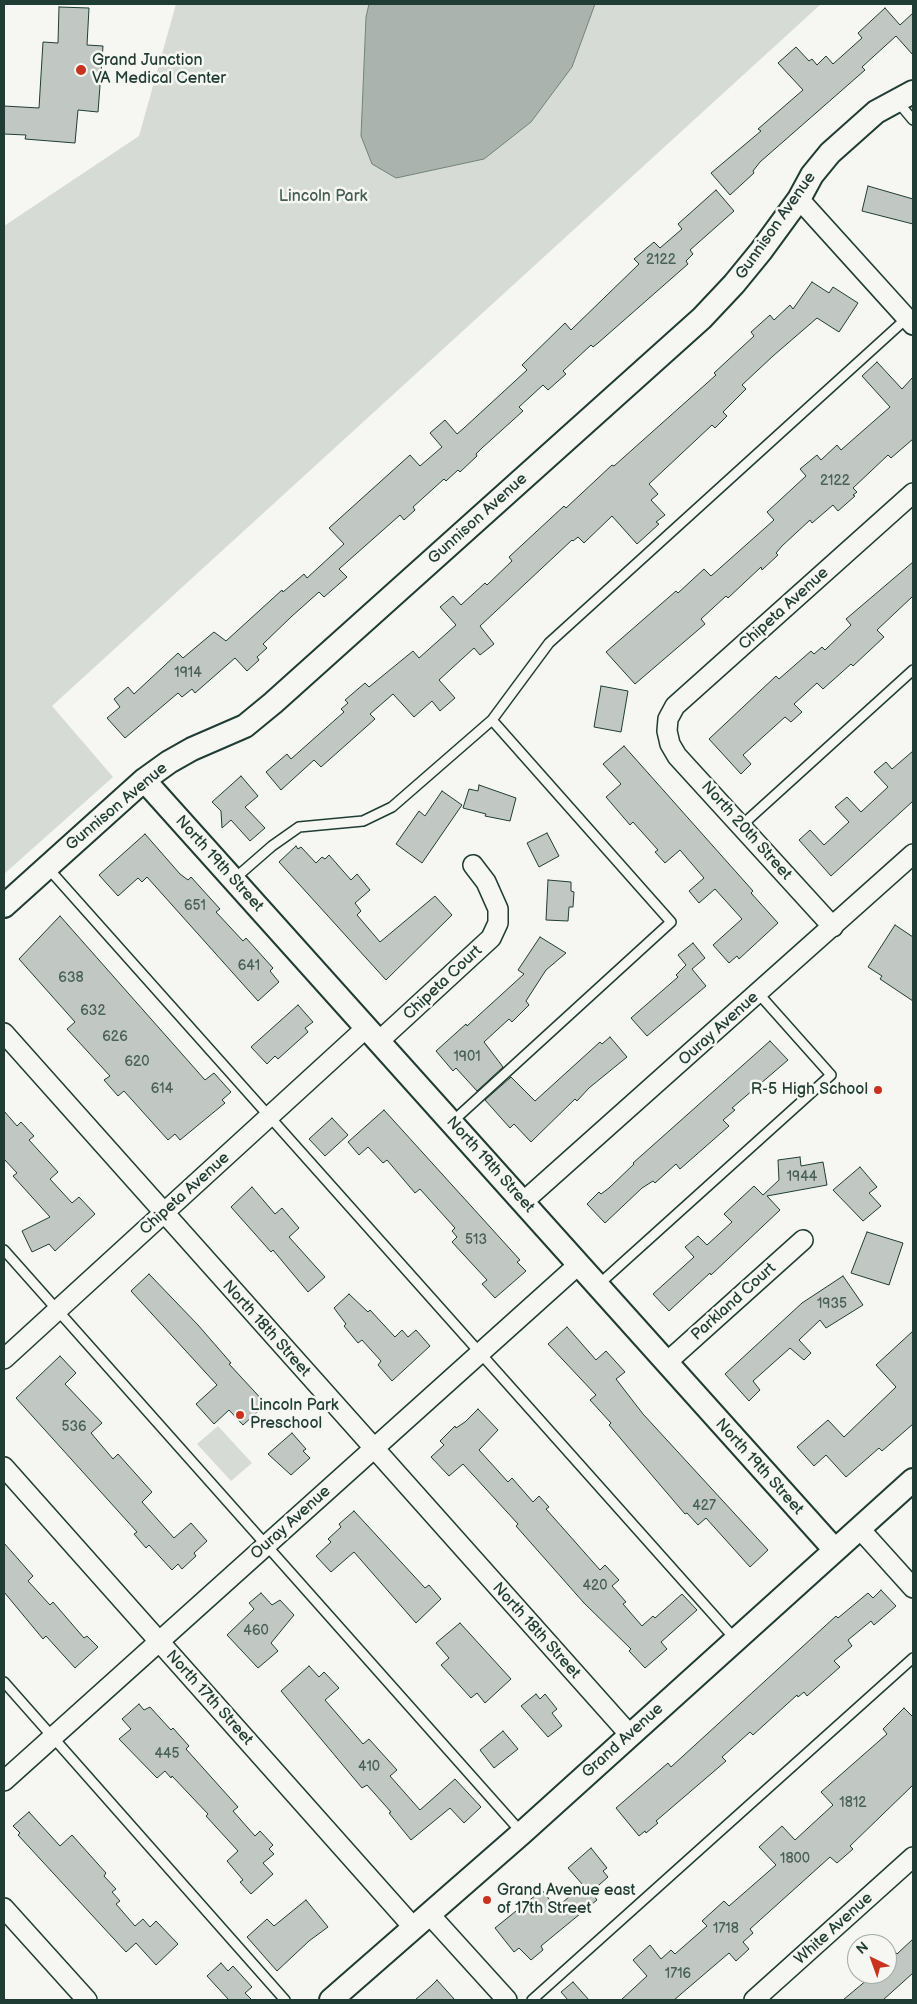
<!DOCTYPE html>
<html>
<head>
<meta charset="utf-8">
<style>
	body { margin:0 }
	#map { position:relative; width:917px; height:2004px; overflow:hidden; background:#f6f6f2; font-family:"Balsamiq Sans",sans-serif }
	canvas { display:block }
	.frame { position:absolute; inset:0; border:5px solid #1f3d34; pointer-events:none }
	.north { position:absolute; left:847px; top:1934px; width:50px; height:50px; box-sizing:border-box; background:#f6f6f2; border:1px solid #a0aca6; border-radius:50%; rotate:318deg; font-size:14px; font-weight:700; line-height:20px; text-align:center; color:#1f3d34 }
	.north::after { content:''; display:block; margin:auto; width:18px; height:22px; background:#c8321e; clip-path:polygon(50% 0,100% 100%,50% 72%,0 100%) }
</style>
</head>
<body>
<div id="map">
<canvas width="917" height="2004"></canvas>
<div class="frame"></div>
<div class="north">N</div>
</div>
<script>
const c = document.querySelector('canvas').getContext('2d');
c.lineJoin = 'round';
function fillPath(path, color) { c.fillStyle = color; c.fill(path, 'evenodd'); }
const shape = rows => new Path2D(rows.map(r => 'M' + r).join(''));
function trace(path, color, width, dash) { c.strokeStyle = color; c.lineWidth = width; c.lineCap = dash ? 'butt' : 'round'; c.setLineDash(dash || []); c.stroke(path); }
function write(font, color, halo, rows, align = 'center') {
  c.font = font + ' "Balsamiq Sans",sans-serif'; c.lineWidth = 5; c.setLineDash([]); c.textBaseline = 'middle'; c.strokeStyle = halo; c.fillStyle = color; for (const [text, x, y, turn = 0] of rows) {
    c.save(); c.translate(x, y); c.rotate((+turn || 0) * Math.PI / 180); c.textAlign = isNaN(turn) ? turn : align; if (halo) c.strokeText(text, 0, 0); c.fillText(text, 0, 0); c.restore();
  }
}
fillPath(shape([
	[176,4,821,4,52,706,113,777,4,874,4,226,139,136],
	[218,1426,252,1463,231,1481,197,1444]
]), '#d6dbd6');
const water = shape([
	[369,4,595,4,572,67,531,122,484,159,396,178,372,164,361,136,366,17,369,4]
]);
fillPath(water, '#aab3ae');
trace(water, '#72847d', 1);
const building = shape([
	[59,7,89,8,87,45,103,46,98,112,78,110,75,143,25,139,26,135,4,134,4,106,39,108,43,42,58,43,59,7],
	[885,8,900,25,913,13,913,55,896,36,862,67,865,70,760,162,753,171,754,173,730,195,711,173,761,131,758,129,803,90,778,63,796,47,809,61,812,59,817,65,826,56,833,64,862,38,858,33,885,8],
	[868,186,913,199,913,224,862,211,868,186],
	[716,190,734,211,690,250,693,254,686,261,688,264,598,343,593,347,591,345,563,371,566,374,548,390,543,385,519,407,523,411,482,448,476,454,477,456,460,472,458,470,446,481,444,479,413,507,415,510,404,520,400,515,339,569,347,577,324,597,319,592,291,617,263,644,267,648,257,657,259,660,247,671,235,658,195,693,192,689,182,697,178,693,125,738,107,718,120,707,114,699,128,687,134,694,178,653,183,658,214,632,226,641,282,590,283,592,304,574,307,578,344,544,329,528,410,455,420,466,442,447,430,433,445,420,457,434,464,428,527,370,522,365,565,323,571,330,639,264,634,259,654,242,660,248,682,229,678,224,716,190],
	[812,282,829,293,833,287,858,303,839,332,817,318,773,356,742,385,746,389,723,412,727,416,715,428,712,425,649,484,658,494,651,500,665,515,656,522,659,524,637,544,612,516,584,543,578,537,573,541,572,540,480,626,494,644,480,655,474,648,439,680,455,698,440,711,432,701,414,717,393,694,370,714,375,719,321,767,314,760,281,790,266,772,287,754,291,759,318,735,344,712,341,709,348,703,345,700,365,683,369,687,413,651,419,658,456,625,440,607,453,596,461,605,485,583,487,585,512,561,509,557,564,506,566,508,612,465,614,466,716,375,714,373,754,336,751,332,770,315,774,320,790,305,793,309,812,282],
	[877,362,902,389,913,377,913,439,891,458,888,455,853,488,857,492,853,495,855,496,838,511,833,505,812,523,810,520,782,546,776,553,778,555,762,570,761,567,728,598,726,596,701,619,705,624,635,684,606,652,676,591,678,593,704,569,711,576,774,520,767,512,806,476,800,469,817,455,821,460,837,445,841,450,890,407,862,376,877,362],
	[913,562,913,596,877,630,884,637,853,666,851,664,823,689,817,683,794,704,802,712,791,722,785,717,743,755,751,764,741,774,709,739,776,676,779,679,811,651,814,654,822,647,825,650,851,625,846,619,913,562],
	[601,686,628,691,621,732,594,727,601,686],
	[624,746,753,891,751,893,778,923,739,959,737,956,729,963,713,945,742,919,715,889,699,903,689,891,704,878,680,850,665,863,655,852,658,850,633,822,630,825,606,797,621,784,603,764,624,746],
	[913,751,913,801,831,876,799,840,810,830,824,845,849,822,835,807,847,797,861,812,888,787,874,772,886,762,892,769,913,751],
	[241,776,258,796,245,807,265,828,250,841,231,820,222,828,221,811,212,802,241,776],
	[479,785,516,798,510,821,485,816,486,814,463,808,469,789,478,791,479,785],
	[442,791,462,805,422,863,396,844,419,811,425,816,442,791],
	[547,833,559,856,539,867,527,843,547,833],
	[145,834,180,874,188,880,191,877,220,909,216,912,243,941,246,938,273,968,270,971,279,982,258,1001,147,877,142,882,138,878,118,896,99,875,145,834],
	[296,846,298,849,301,847,316,863,322,857,325,859,329,855,351,880,357,874,370,890,355,903,361,911,357,915,380,942,435,896,452,915,386,980,279,862,296,846],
	[548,880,571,882,571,891,574,892,573,907,569,907,568,921,546,920,548,880],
	[60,916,205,1080,214,1073,231,1092,222,1100,225,1103,180,1140,175,1134,168,1140,124,1091,118,1096,104,1080,110,1076,67,1029,75,1022,19,959,60,916],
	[895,925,913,937,913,1001,880,979,882,976,868,967,895,925],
	[540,937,566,953,546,970,526,1001,529,1005,512,1022,509,1019,484,1042,503,1067,477,1091,456,1068,453,1071,436,1051,466,1024,467,1026,524,974,518,970,540,937],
	[693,943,705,958,692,969,706,986,647,1036,631,1018,678,977,676,975,686,965,678,955,693,943],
	[298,1005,313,1022,305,1028,308,1032,278,1059,275,1056,267,1064,251,1047,298,1005],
	[610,1037,627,1057,589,1088,577,1101,575,1099,531,1142,514,1124,510,1128,485,1100,511,1077,535,1101,600,1042,602,1044,610,1037],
	[770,1041,788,1060,732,1108,735,1110,723,1120,729,1126,680,1169,676,1164,655,1183,653,1181,642,1188,605,1223,587,1204,599,1192,601,1194,609,1188,634,1164,633,1163,770,1041],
	[384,1110,520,1260,517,1262,526,1271,495,1298,482,1284,487,1280,452,1242,457,1237,452,1231,455,1228,420,1189,415,1193,387,1160,383,1163,368,1147,359,1155,348,1142,384,1110],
	[4,1111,17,1126,21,1122,34,1136,29,1140,58,1172,50,1179,72,1203,79,1197,95,1214,55,1251,49,1244,32,1252,22,1231,50,1217,13,1176,17,1173,4,1159,4,1111],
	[332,1118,348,1135,325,1156,309,1139,332,1118],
	[800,1157,801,1166,823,1162,827,1185,767,1196,780,1210,711,1275,710,1273,669,1311,653,1294,694,1257,685,1247,698,1236,707,1245,732,1222,724,1214,754,1186,763,1195,779,1180,778,1160,800,1157],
	[860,1167,877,1187,869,1193,881,1206,863,1221,833,1190,860,1167],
	[252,1187,275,1214,282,1208,299,1228,289,1237,325,1277,308,1292,273,1250,271,1252,231,1207,252,1187],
	[867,1232,903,1243,889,1285,851,1273,867,1232],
	[149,1274,198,1325,231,1363,229,1364,266,1404,243,1425,229,1410,214,1424,196,1404,217,1385,131,1291,149,1274],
	[843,1276,863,1305,826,1328,820,1320,799,1340,811,1353,804,1360,790,1348,753,1381,760,1390,749,1401,725,1374,802,1303,843,1276],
	[349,1294,368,1312,370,1310,395,1337,402,1330,408,1337,416,1330,430,1346,392,1381,378,1365,381,1361,362,1340,358,1343,344,1326,346,1324,334,1308,349,1294],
	[567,1327,596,1360,606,1351,625,1372,616,1379,643,1414,768,1550,750,1567,706,1518,698,1525,687,1513,685,1514,609,1425,611,1423,590,1400,596,1395,548,1344,567,1327],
	[913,1331,913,1424,882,1451,879,1448,846,1477,826,1455,814,1466,797,1447,828,1420,844,1437,896,1387,876,1365,913,1331],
	[60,1356,76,1373,65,1384,102,1423,91,1433,113,1459,118,1454,152,1492,142,1502,174,1538,191,1523,207,1541,194,1553,196,1556,182,1569,178,1564,172,1570,149,1545,146,1548,134,1534,137,1532,16,1398,60,1356],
	[478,1409,498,1430,479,1450,508,1482,512,1478,533,1502,539,1496,549,1507,546,1509,600,1570,605,1565,619,1580,612,1586,626,1602,623,1604,642,1626,653,1616,655,1618,682,1594,697,1610,661,1642,667,1649,645,1668,629,1651,631,1649,584,1603,516,1526,518,1524,463,1464,449,1476,431,1457,444,1445,440,1441,455,1426,456,1428,465,1422,478,1409],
	[292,1433,306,1449,303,1451,310,1458,291,1475,268,1454,292,1433],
	[354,1511,425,1588,429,1585,441,1599,416,1623,354,1552,331,1572,316,1556,331,1542,328,1539,341,1527,339,1524,354,1511],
	[4,1543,33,1576,28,1581,50,1605,53,1602,84,1638,87,1636,98,1647,75,1668,46,1636,43,1639,4,1592,4,1543],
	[881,1590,896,1606,874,1625,871,1621,848,1640,852,1646,834,1661,840,1667,807,1696,804,1692,798,1697,797,1695,753,1735,750,1732,722,1757,726,1761,656,1821,658,1823,646,1833,645,1831,639,1836,616,1808,668,1763,671,1767,836,1616,838,1618,868,1593,873,1598,881,1590],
	[261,1593,272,1605,280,1600,294,1615,271,1643,278,1651,258,1668,227,1635,254,1609,249,1603,261,1593],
	[460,1623,511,1679,485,1703,477,1693,471,1698,441,1665,449,1658,436,1643,460,1623],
	[309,1666,319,1677,324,1672,339,1688,325,1700,363,1744,369,1739,397,1770,390,1776,420,1810,455,1779,481,1807,464,1823,450,1808,411,1840,389,1813,391,1812,367,1785,362,1788,281,1691,309,1666],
	[536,1694,540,1699,545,1694,557,1709,552,1713,562,1726,548,1737,521,1706,536,1694],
	[139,1704,144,1710,150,1707,171,1730,173,1728,189,1746,186,1749,238,1807,233,1811,255,1836,260,1831,273,1845,269,1849,274,1854,263,1863,273,1874,251,1894,240,1882,243,1880,227,1861,238,1851,206,1816,208,1814,172,1776,171,1778,165,1771,157,1778,119,1739,131,1729,122,1719,139,1704],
	[904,1708,913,1717,913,1785,850,1846,853,1849,837,1863,830,1857,750,1929,753,1933,743,1942,749,1949,736,1961,729,1953,674,2000,621,2000,647,1976,633,1960,650,1945,661,1959,671,1950,675,1954,707,1926,702,1921,724,1901,729,1906,776,1865,759,1847,782,1826,795,1840,833,1805,821,1792,887,1734,883,1729,904,1708],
	[503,1731,518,1749,494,1768,480,1750,503,1731],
	[29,1812,60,1846,72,1835,106,1873,104,1876,116,1889,112,1892,120,1901,116,1904,135,1926,143,1919,150,1927,156,1921,178,1944,156,1965,136,1943,126,1952,18,1835,20,1833,13,1826,29,1812],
	[591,1848,607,1868,603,1871,608,1877,591,1892,597,1900,541,1946,543,1950,531,1960,519,1948,514,1952,495,1928,542,1890,556,1908,583,1885,568,1868,591,1848],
	[306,1900,328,1927,309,1941,277,1971,247,1937,267,1919,274,1926,306,1900],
	[913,1939,913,1973,883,2000,843,2000,874,1974,887,1974,887,1943,897,1954,913,1939],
	[221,1963,228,1971,233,1966,252,1987,245,1993,252,2000,229,2000,207,1976,221,1963],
	[437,1980,455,2000,415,2000,431,1986,437,1980],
	[573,1982,589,2000,568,2000,561,1992,573,1982]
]);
fillPath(building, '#c1c8c3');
trace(building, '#1f3d34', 1);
const service = shape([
	[897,101,913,120],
	[741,826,913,670],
	[47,867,735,1639],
	[233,880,272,846,299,827,363,821,392,807,492,720,549,643,907,318],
	[452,1122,671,922,492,720],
	[4,1250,522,1833],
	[597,1286,831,1075,758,993],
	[4,1682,285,2000],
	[532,2000,913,1658]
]);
const minor = shape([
	[799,199,913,325],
	[833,927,677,756,670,744,667,731,668,719,675,706,913,493],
	[4,1033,630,1735],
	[378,1042,491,938,498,923,498,909,486,882,473,865],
	[523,1202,913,854],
	[4,1359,366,1028],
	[666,1363,803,1240],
	[4,1467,414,1928],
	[859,1528,913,1588],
	[4,1781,578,1265],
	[4,1908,87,2000],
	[430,1915,507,2000],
	[754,2000,913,1857]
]);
const tertiary = shape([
	[144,780,835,1550],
	[4,906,144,780,169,762,192,749,245,726,273,703,702,318,734,284,761,251,799,199,812,175,830,153,876,112,913,92],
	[331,2000,522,1833,913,1480]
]);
trace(service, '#1f3d34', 12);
trace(minor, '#1f3d34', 22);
trace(tertiary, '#1f3d34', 26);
trace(service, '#f6f6f2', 9);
trace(minor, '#f6f6f2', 19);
trace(tertiary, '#f6f6f2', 22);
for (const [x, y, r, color] of [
	[81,70,6,"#c8321e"],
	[878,1090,5,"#c8321e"],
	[240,1415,5,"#c8321e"],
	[487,1900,5,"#c8321e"]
]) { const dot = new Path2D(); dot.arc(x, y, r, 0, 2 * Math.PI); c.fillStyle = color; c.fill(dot); trace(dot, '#f6f6f2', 2); }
write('14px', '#486058', null, [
	["2122",661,260],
	["2122",835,481],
	["1914",188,673],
	["651",195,906],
	["641",249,966],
	["638",71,978],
	["632",93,1011],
	["626",115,1037],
	["1901",467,1057],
	["620",137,1062],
	["614",162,1089],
	["1944",802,1177],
	["513",476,1240],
	["1935",832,1304],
	["536",74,1427],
	["427",704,1506],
	["420",595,1586],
	["460",256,1631],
	["445",167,1754],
	["410",369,1767],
	["1812",853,1803],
	["1800",795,1859],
	["1718",726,1929],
	["1716",678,1974]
]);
write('16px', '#1f3d34', '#f6f6f2', [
	["Grand Junction",92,61],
	["VA Medical Center",92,79],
	["R-5 High School",868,1090,"right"],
	["Lincoln Park",250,1406],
	["Preschool",250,1424],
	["Grand Avenue east",497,1891],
	["of 17th Street",497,1909]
], 'left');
write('16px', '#445d54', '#f6f6f2', [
	["Lincoln Park",323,197]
]);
write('16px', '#1f3d34', '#f6f6f2', [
	["Gunnison Avenue",776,226,-55],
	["Gunnison Avenue",478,519,-42],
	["Chipeta Avenue",784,609,-42],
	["Gunnison Avenue",117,807,-40],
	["North 20th Street",746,831,48],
	["North 19th Street",219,864,48],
	["Chipeta Court",443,983,-43],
	["Ouray Avenue",719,1029,-42],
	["North 19th Street",490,1165,48],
	["Chipeta Avenue",185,1194,-42],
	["Parkland Court",734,1302,-42],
	["North 18th Street",266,1329,48],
	["North 19th Street",759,1467,48],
	["Ouray Avenue",291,1523,-42],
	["North 18th Street",536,1631,48],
	["North 17th Street",209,1698,48],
	["Grand Avenue",623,1741,-42],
	["White Avenue",834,1929,-42]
]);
</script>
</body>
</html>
